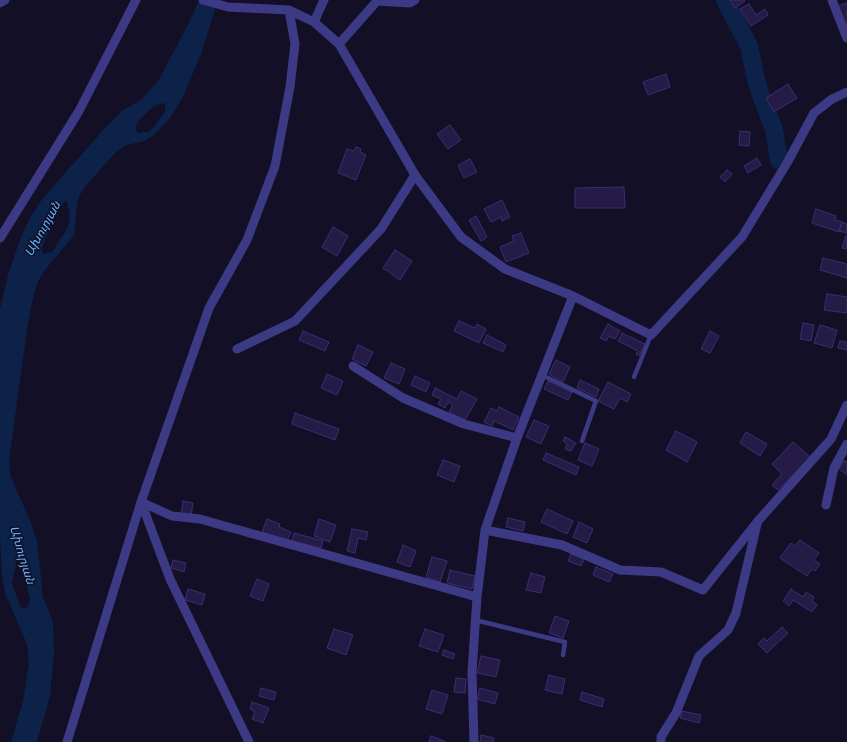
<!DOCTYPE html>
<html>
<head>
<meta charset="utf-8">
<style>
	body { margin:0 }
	canvas { display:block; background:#130f26 }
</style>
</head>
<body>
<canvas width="847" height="742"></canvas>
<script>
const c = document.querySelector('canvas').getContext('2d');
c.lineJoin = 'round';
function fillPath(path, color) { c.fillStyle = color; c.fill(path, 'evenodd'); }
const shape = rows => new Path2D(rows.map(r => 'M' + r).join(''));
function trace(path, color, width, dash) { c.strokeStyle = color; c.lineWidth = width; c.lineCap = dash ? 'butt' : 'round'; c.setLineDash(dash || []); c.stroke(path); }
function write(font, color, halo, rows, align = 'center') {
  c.font = font + ' Raleway,"Noto Sans Armenian",sans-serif'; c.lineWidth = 3; c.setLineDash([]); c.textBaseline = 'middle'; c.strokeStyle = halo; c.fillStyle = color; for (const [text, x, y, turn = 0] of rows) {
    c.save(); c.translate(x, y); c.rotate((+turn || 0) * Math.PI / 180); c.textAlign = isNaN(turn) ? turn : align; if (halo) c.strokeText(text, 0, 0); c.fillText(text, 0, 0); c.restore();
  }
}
fillPath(shape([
	[199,0,218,0,201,54,182,99,170,118,155,134,144,141,127,145,117,151,87,184,79,196,77,205,74,235,45,270,38,281,34,294,28,323,9,460,11,477,31,523,37,541,43,597,53,622,54,652,50,696,37,742,11,742,23,701,29,663,27,644,5,593,2,573,0,536,0,309,8,275,21,237,31,216,43,198,106,127,122,111,141,100,158,81,189,23],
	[162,103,165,104,165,111,155,126,148,132,138,133,135,128,139,120,153,107],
	[65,201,67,202,70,218,68,227,53,251,44,254,42,252,43,244,57,212],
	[17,559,19,559,20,561,30,599,28,606,25,608,20,607,12,583]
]), '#0c2248');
trace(shape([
	[725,0,749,46,757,84,774,130,779,160]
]), '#0c2248', 18);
const building = shape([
	[730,0,744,0,745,1,735,8,730,0],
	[846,3,847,6,847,29,838,6,846,3],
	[749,4,756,15,765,9,768,15,751,26,740,9,749,4],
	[666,74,670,87,648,95,643,82,666,74],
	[788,84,797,98,774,112,766,98,788,84],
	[450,125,461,140,448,149,437,134,450,125],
	[740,131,750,132,749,146,739,145,740,131],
	[356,147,361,149,360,152,366,155,356,180,338,173,347,149,354,151,356,147],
	[757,158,761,165,748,173,744,166,757,158],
	[470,159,477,172,464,178,458,165,470,159],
	[727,170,732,174,725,182,720,177,727,170],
	[624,187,625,208,575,208,575,188,624,187],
	[502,200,510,217,502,221,501,217,491,222,484,209,502,200],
	[816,209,836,216,835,220,842,222,839,232,812,223,816,209],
	[476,216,487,237,481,241,469,220,476,216],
	[842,222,847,224,847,233,839,231,842,222],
	[333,227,348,236,337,256,322,247,333,227],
	[521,233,529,253,506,262,500,247,514,241,512,236,521,233],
	[846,236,847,236,847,249,842,248,846,236],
	[395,250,412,261,400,280,383,268,395,250],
	[823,258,847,264,847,278,820,270,823,258],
	[827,294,847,297,847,313,824,310,827,294],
	[459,321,475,328,477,324,486,329,479,343,454,331,459,321],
	[803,323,814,325,811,341,800,339,803,323],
	[608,324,620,331,615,339,609,336,606,341,600,338,608,324],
	[820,325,837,330,832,348,814,343,820,325],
	[303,331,329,342,325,351,299,340,303,331],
	[710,331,719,336,710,353,701,349,710,331],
	[622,333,645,344,639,356,636,354,638,351,618,341,622,333],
	[487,335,506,345,503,352,483,343,487,335],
	[840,341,847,342,847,350,838,348,840,341],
	[358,345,373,352,366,366,352,359,358,345],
	[556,360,570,367,563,382,549,374,556,360],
	[391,363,405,369,399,384,384,378,391,363],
	[327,374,343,381,337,395,321,388,327,374],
	[415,376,430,383,426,392,411,385,415,376],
	[580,380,599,389,596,397,577,388,580,380],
	[548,381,572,392,568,400,544,389,548,381],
	[608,382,631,394,627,402,620,398,614,409,598,401,608,382],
	[435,388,457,399,461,391,477,399,465,420,449,412,453,405,448,402,445,408,438,404,441,399,432,395,435,388],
	[499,407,519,417,513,430,494,421,492,426,484,422,491,408,497,411,499,407],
	[295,413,339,429,335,440,292,424,295,413],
	[534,420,549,426,541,444,526,437,534,420],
	[676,431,697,442,687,462,666,450,676,431],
	[746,432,767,444,760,456,740,443,746,432],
	[565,437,576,443,571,451,565,449,567,444,563,441,565,437],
	[793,442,811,458,778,490,772,485,782,474,772,464,793,442],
	[585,443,599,449,592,466,578,460,585,443],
	[546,453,579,467,576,475,543,460,546,453],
	[443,460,460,466,454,482,437,475,443,460],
	[844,461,847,462,847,475,839,469,844,461],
	[183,501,193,503,191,516,181,515,183,501],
	[547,509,573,521,567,534,541,522,547,509],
	[508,518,525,522,523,531,506,527,508,518],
	[267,519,280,524,279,527,291,532,287,541,262,532,267,519],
	[319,519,336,525,330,542,314,536,319,519],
	[579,522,593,529,587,543,573,537,579,522],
	[352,529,368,532,366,540,358,538,355,553,347,551,352,529],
	[294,533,323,541,321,548,292,541,294,533],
	[800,540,819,553,814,560,820,564,815,571,812,569,807,576,780,558,791,543,795,546,800,540],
	[403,545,416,551,410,567,397,562,403,545],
	[571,554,584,559,581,566,568,561,571,554],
	[432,557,447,561,440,582,426,577,432,557],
	[173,560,186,563,184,572,171,568,173,560],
	[596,567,613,574,609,582,593,575,596,567],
	[450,570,475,576,472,589,447,583,450,570],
	[531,573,545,577,541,593,526,590,531,573],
	[257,579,269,584,263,601,250,596,257,579],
	[188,589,205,594,202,605,185,600,188,589],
	[791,589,803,597,806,592,814,597,812,601,817,605,812,612,793,600,789,606,783,601,791,589],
	[555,616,569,621,563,638,549,633,555,616],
	[782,627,788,633,767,653,758,644,764,638,767,641,782,627],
	[334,629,353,635,346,655,327,648,334,629],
	[425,629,444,635,438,652,419,646,425,629],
	[444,650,455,654,453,659,442,655,444,650],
	[481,656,500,660,496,677,477,673,481,656],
	[549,675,565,679,562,694,545,690,549,675],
	[456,678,466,679,465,693,454,692,456,678],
	[261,688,276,692,274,700,259,696,261,688],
	[480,688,498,693,495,704,477,699,480,688],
	[432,690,448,695,442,714,426,709,432,690],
	[582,692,604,699,602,707,580,700,582,692],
	[252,702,269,708,263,723,252,719,255,712,250,709,252,702],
	[682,711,701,715,699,723,680,718,682,711],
	[481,735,494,738,493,742,480,742,481,735],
	[431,736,446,742,429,742,431,736]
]);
fillPath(building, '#241b47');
trace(building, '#3b2d73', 1);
trace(shape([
	[542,375,596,401,582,441],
	[634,377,651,335],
	[475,620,565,642,563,655]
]), '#3d3a85', 4.5);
trace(shape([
	[203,0,228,7,289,10,314,22,339,44,415,175,461,237,505,269,573,296,517,438,485,530,477,597,472,672,474,742],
	[832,0,847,38],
	[0,3,5,0],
	[314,22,324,0],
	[339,44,377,1,410,3,415,0],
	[0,238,79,111,136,0],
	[573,296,651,335,742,237,787,163,814,113,832,99,847,92],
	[237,349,295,321,381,229,415,175],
	[353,366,403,398,464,424,517,438],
	[141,502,172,516,200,519,477,597],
	[141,502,170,579,249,742],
	[826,505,834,468,847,444],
	[485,530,562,545,620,570,661,572,703,590,758,521,831,439,847,405],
	[67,742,141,502,209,308,247,240,275,166,290,87,295,44,289,10],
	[661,742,661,737,676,713,699,656,728,630,736,613,757,524]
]), '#3d3a85', 9);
write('italic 12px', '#62b6ff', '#130f26', [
	["Ախուրյան",43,229,-61],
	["Ախուրյան",22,555,73]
]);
</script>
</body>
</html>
